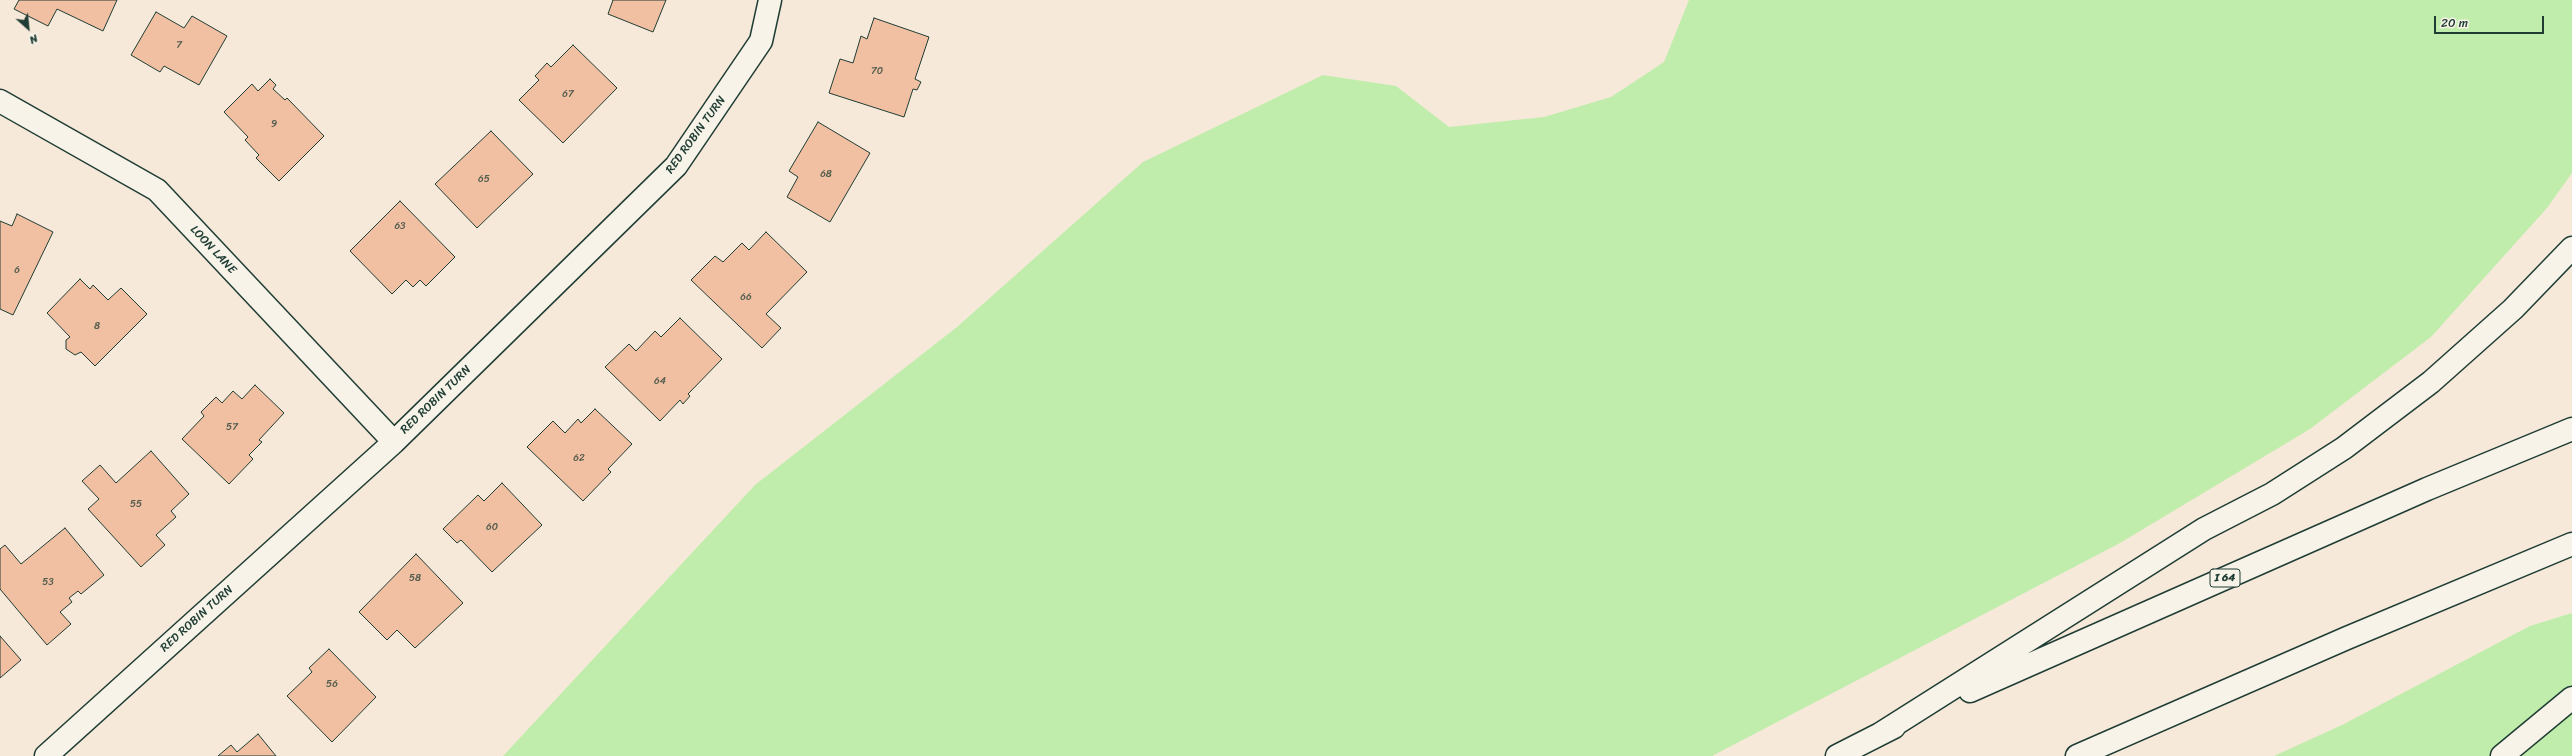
<!DOCTYPE html>
<html>
<head>
<meta charset="utf-8">
<style>
	body { margin:0 }
	#map { position:relative; width:2572px; height:756px; overflow:hidden; background:#f6e9da; font-family:Sriracha,sans-serif }
	canvas { display:block }
	.north { position:absolute; left:8px; top:8px; width:40px; height:40px; -webkit-text-stroke:3px #f7f3e8; paint-order:stroke; rotate:153deg; font-size:11px; font-weight:700; line-height:16px; text-align:center; color:#1f3d34 }
	.north::after { content:''; display:block; margin:auto; width:14px; height:18px; background:#1f3d34; clip-path:polygon(50% 0,100% 100%,50% 72%,0 100%) }
	.scale { position:absolute; left:2434px; top:16px; width:110px; height:18px; box-sizing:border-box; border:2px solid #1f3d34; border-top:0; padding-left:5px; font-size:12px; line-height:14px; white-space:nowrap; color:#1f3d34; -webkit-text-stroke:3px #f7f3e8; paint-order:stroke }
</style>
</head>
<body>
<div id="map">
<canvas width="2572" height="756"></canvas>
<div class="north">N</div>
<div class="scale">20 m</div>
</div>
<script>
const c = document.querySelector('canvas').getContext('2d');
c.lineJoin = 'round';
function fillPath(path, color) { c.fillStyle = color; c.fill(path, 'evenodd'); }
const shape = rows => new Path2D(rows.map(r => 'M' + r).join(''));
function trace(path, color, width, dash) { c.strokeStyle = color; c.lineWidth = width; c.lineCap = dash ? 'butt' : 'round'; c.setLineDash(dash || []); c.stroke(path); }
function write(font, color, halo, rows, align = 'center') {
  c.font = font + ' Sriracha,sans-serif'; c.lineWidth = 4; c.setLineDash([]); c.textBaseline = 'middle'; c.strokeStyle = halo; c.fillStyle = color; for (const [text, x, y, turn = 0] of rows) {
    c.save(); c.translate(x, y); c.rotate((+turn || 0) * Math.PI / 180); c.textAlign = isNaN(turn) ? turn : align; if (halo) c.strokeText(text, 0, 0); c.fillText(text, 0, 0); c.restore();
  }
}
fillPath(shape([
	[1689,0,2572,0,2572,173,2547,208,2431,337,2310,429,2120,543,1712,756,503,756,755,485,957,327,1143,162,1323,75,1396,86,1449,127,1544,117,1611,97,1664,62],
	[2572,613,2572,756,2274,756,2342,725,2530,626]
]), '#c0edab');
const building = shape([
	[19,0,117,0,103,31,57,9,48,26,14,9,19,0],
	[613,0,666,0,653,32,608,14,613,0],
	[156,12,184,28,192,16,227,36,199,85,164,66,160,72,131,55,156,12],
	[874,18,929,37,915,79,921,82,917,90,913,89,904,117,829,93,840,59,853,63,861,36,867,39,874,18],
	[573,45,617,88,563,143,519,100,539,80,535,76,547,63,551,67,573,45],
	[270,79,276,85,273,89,285,100,287,98,324,136,279,181,256,158,259,155,245,140,248,137,224,112,252,84,258,91,270,79],
	[818,122,870,153,830,222,787,197,798,177,789,171,818,122],
	[491,131,533,174,477,228,435,184,491,131],
	[400,201,455,257,426,286,420,280,413,287,406,280,392,294,350,251,400,201],
	[17,214,53,232,13,315,0,309,0,221,12,226,17,214],
	[766,232,807,272,766,314,781,328,762,348,691,280,715,256,723,262,742,243,749,250,766,232],
	[80,279,90,289,93,285,108,300,121,288,147,314,95,366,81,352,75,355,66,349,66,340,70,337,47,313,80,279],
	[680,318,722,359,688,394,690,396,683,404,680,400,660,421,605,367,629,344,636,351,655,331,661,337,680,318],
	[255,385,284,413,259,440,262,442,249,455,253,459,229,484,182,439,204,416,201,412,216,397,222,403,233,391,242,399,255,385],
	[595,409,632,444,608,469,611,472,583,501,527,447,553,421,565,433,578,419,581,423,595,409],
	[151,451,189,494,171,511,176,517,156,535,165,545,141,567,88,509,99,499,82,481,100,465,116,483,151,451],
	[502,483,542,525,492,572,461,540,457,543,443,529,478,495,484,501,502,483],
	[65,528,104,575,81,594,78,591,69,598,72,602,60,612,71,624,47,645,0,589,0,549,5,545,21,564,65,528],
	[416,554,463,603,415,648,397,630,387,640,359,612,416,554],
	[0,636,21,660,0,678,0,636],
	[329,649,376,697,332,742,287,696,312,672,309,668,329,649],
	[258,734,276,756,218,756,231,745,237,752,258,734]
]);
fillPath(building, '#f1bfa1');
trace(building, '#1f3d34', 1);
const street = shape([
	[0,101,157,190,394,442],
	[46,756,394,442,676,166,761,41,770,0]
]);
const highway = shape([
	[1970,691,2427,489,2572,429],
	[1880,734,2204,529,2272,494,2344,448,2431,382,2513,309,2572,248],
	[1837,756,1894,727],
	[2077,756,2347,638,2572,544],
	[2502,756,2572,698]
]);
trace(street, '#1f3d34', 25);
trace(highway, '#1f3d34', 25);
trace(street, '#f7f3e8', 22);
trace(highway, '#f7f3e8', 22);
write('10px', '#545e4f', null, [
	["7",179,45],
	["70",877,71],
	["67",568,94],
	["9",274,124],
	["68",826,174],
	["65",484,179],
	["63",400,226],
	["6",17,270],
	["66",746,297],
	["8",97,326],
	["64",660,381],
	["57",232,427],
	["62",579,458],
	["55",136,504],
	["60",492,527],
	["58",415,578],
	["53",48,582],
	["56",332,684]
]);
for (const [x, y, w] of [
	[2225,578,30]
]) { const box = new Path2D(); box.roundRect(x - w / 2, y - 9, w, 18, 3); c.fillStyle = '#f7f3e8'; c.fill(box); trace(box, '#1f3d34', 1); }
write('bold 11px', '#1f3d34', null, [
	["I 64",2225,578]
]);
write('12px', '#1f3d34', '#f7f3e8', [
	["RED ROBIN TURN",696,135,-54],
	["LOON LANE",213,250,47],
	["RED ROBIN TURN",436,400,-44],
	["RED ROBIN TURN",197,619,-42]
]);
</script>
</body>
</html>
